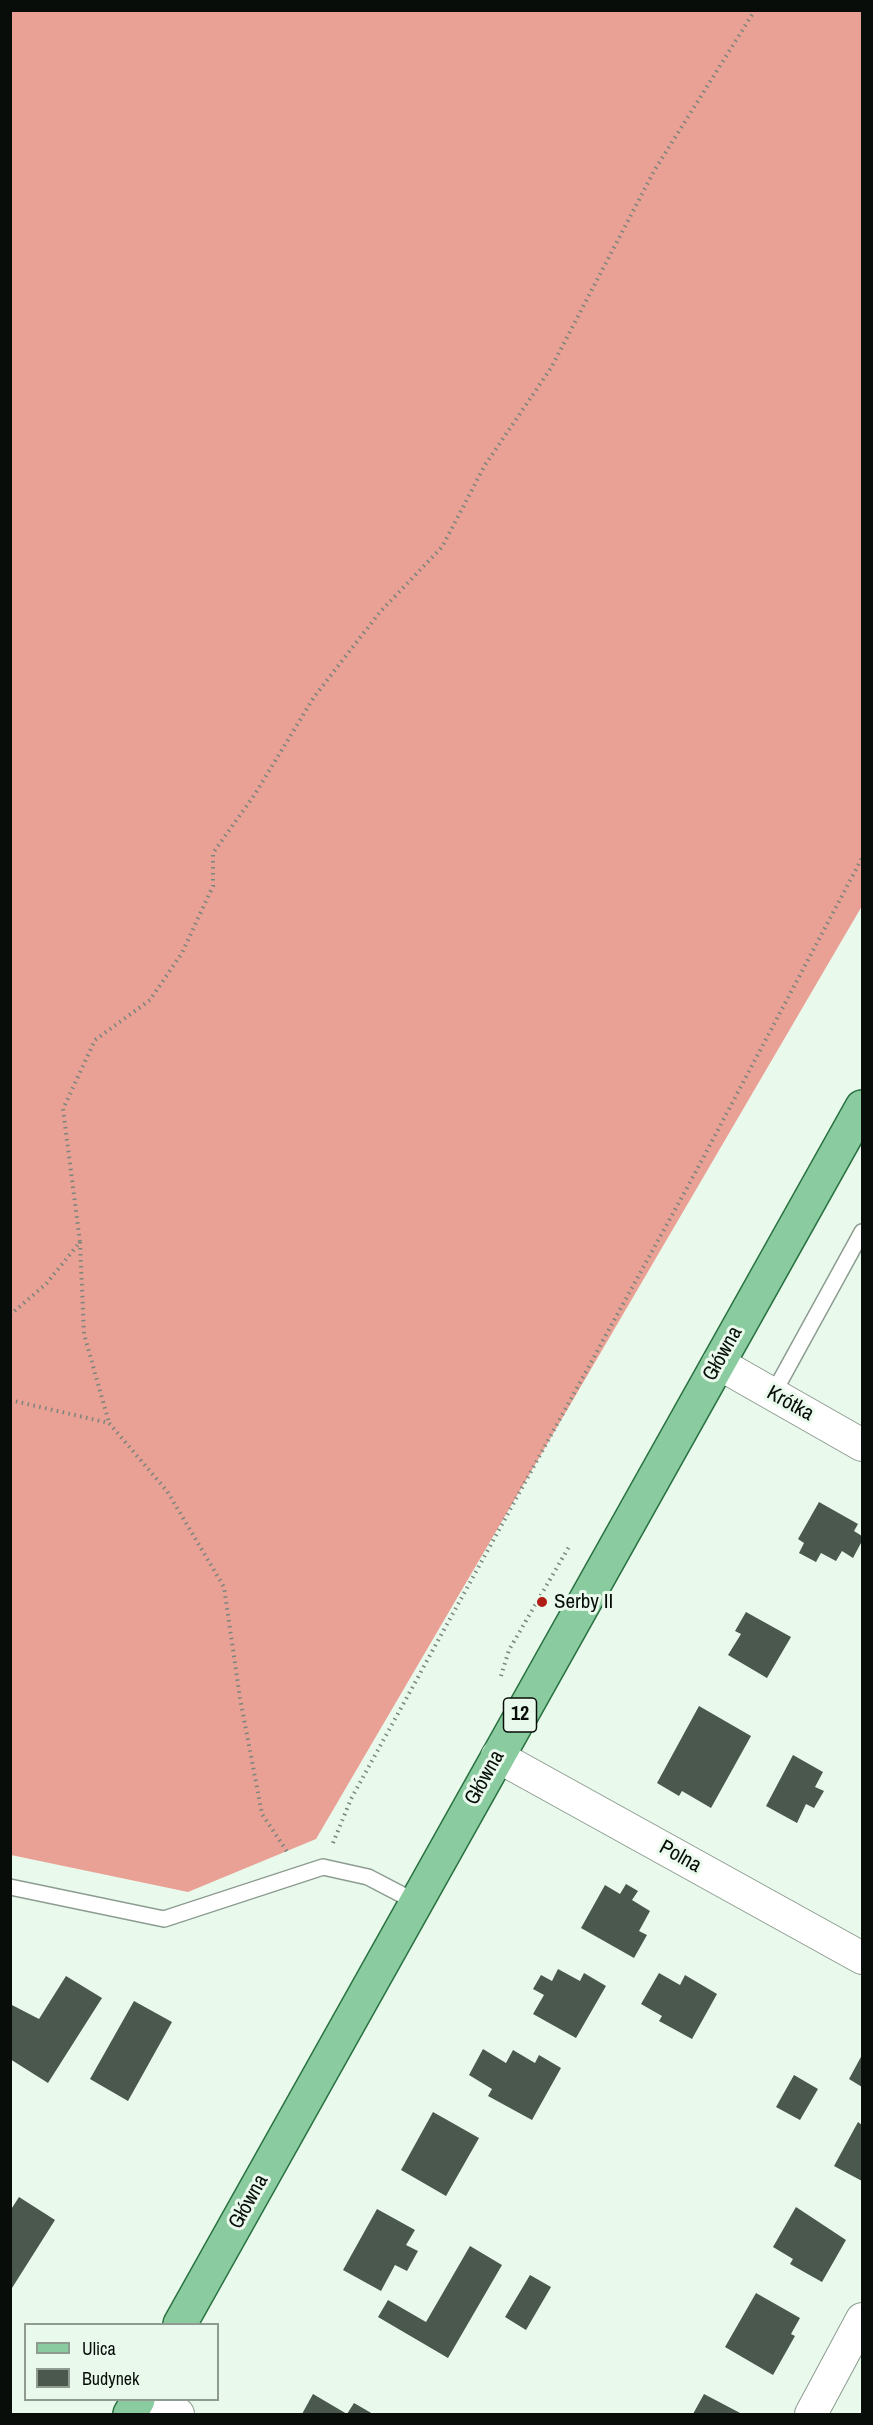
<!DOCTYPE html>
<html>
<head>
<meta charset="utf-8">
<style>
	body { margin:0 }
	#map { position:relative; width:873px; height:2425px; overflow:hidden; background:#e9faec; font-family:"Archivo Narrow",sans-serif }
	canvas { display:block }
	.frame { position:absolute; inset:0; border:12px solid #080d09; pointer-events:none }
	.legend { position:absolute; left:24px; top:2323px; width:195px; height:78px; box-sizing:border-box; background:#e9faec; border:2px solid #8f9b91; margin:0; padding:8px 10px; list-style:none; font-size:18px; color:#080d09 }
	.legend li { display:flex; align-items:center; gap:12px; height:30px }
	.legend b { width:30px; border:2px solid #8f9b91 }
</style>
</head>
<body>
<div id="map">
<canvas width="873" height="2425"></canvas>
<div class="frame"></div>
<ul class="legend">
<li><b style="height:8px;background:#8bcba0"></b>Ulica</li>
<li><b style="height:16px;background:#4a584d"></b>Budynek</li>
</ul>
</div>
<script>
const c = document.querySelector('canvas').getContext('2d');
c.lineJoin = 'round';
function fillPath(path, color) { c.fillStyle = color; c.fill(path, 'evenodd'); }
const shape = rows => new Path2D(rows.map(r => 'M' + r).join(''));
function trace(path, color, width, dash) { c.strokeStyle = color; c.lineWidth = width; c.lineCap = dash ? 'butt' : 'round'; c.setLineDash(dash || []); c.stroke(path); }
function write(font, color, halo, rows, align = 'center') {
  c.font = font + ' "Archivo Narrow",sans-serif'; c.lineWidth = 6; c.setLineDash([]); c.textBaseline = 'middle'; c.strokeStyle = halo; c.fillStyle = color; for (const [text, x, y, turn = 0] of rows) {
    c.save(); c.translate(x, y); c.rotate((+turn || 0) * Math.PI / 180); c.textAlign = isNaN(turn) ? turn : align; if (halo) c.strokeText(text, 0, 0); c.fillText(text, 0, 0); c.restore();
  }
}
fillPath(shape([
	[11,10,862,11,862,906,316,1839,188,1892,11,1855]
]), '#e9a095');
fillPath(shape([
	[819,1502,858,1524,854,1531,862,1536,862,1541,853,1558,842,1551,836,1561,821,1553,816,1562,799,1553,804,1543,798,1539],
	[746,1612,791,1637,767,1678,728,1655,741,1634,735,1631],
	[699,1706,751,1736,711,1808,682,1791,679,1796,657,1783],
	[793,1755,823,1772,815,1787,824,1791,814,1808,806,1804,797,1823,766,1806],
	[626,1884,638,1891,632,1900,650,1911,639,1931,647,1935,634,1958,581,1928,605,1885,620,1894],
	[558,1969,580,1981,584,1973,606,1986,576,2038,533,2014,544,1995,533,1989,541,1975,552,1981],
	[659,1973,680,1985,685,1975,717,1994,692,2039,659,2021,662,2016,641,2004],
	[66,1976,102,1998,48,2083,10,2059,10,2004,39,2019],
	[134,2001,172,2022,128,2101,90,2079],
	[483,2049,506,2063,513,2050,535,2063,539,2055,561,2068,532,2120,488,2096,492,2089,469,2075],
	[862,2055,862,2087,849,2079],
	[794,2075,818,2089,800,2120,776,2107],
	[433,2112,479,2138,446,2196,401,2170],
	[858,2122,862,2125,862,2181,834,2166],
	[19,2197,55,2220,12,2288,10,2211],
	[796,2207,846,2240,822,2282,790,2264,793,2259,773,2247],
	[377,2209,415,2230,406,2245,418,2251,407,2271,395,2265,381,2291,343,2270],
	[470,2246,502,2265,448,2358,378,2317,388,2300,426,2322],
	[530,2275,551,2287,526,2330,505,2317],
	[756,2293,800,2318,791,2334,795,2336,773,2375,725,2347],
	[313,2394,347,2414,354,2403,373,2414,302,2414],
	[704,2394,742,2414,693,2414]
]), '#4a584d');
const service = shape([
	[773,1394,862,1232],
	[10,1887,164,1919,323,1867,368,1877,416,1902]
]);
const minor = shape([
	[718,1363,862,1445],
	[497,1756,862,1958],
	[152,2400,178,2414],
	[811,2414,862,2319]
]);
const primary = shape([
	[180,2324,862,1107],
	[130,2414,138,2400]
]);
trace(service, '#8d9c90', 18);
trace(minor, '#8d9c90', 34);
trace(primary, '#2a7242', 36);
trace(shape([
	[80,1242,84,1334,109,1423],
	[10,1315,46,1284,80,1242,63,1109,95,1040,150,1000,182,953,213,886,213,853,255,794,314,697,380,612,442,547,485,465,551,368,654,171,755,10],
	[10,1400,109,1423,167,1491,224,1587,240,1698,262,1814,288,1853],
	[501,1676,509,1650,570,1545],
	[333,1843,351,1799,694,1175,862,858]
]), '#7a857c', 4, [1.5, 4.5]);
trace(service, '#fff', 15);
trace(minor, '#fff', 32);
trace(primary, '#8bcba0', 33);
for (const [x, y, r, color] of [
	[542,1602,6,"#ae1d16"]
]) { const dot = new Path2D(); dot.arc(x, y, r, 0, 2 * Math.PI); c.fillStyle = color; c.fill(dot); trace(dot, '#e9faec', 2); }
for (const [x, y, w] of [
	[520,1715,33]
]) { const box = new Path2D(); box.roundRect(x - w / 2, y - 17, w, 34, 4.5); c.fillStyle = '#e9faec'; c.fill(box); trace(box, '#080d09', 1.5); }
write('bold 20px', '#080d09', null, [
	["12",520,1715]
]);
write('21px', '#080d09', '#e9faec', [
	["Główna",723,1354,-61],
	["Krótka",790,1404,29],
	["Główna",485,1778,-61],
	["Polna",680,1857,29],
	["Główna",249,2202,-61]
]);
write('21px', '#080d09', '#e9faec', [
	["Serby II",554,1602]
], 'left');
</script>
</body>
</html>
